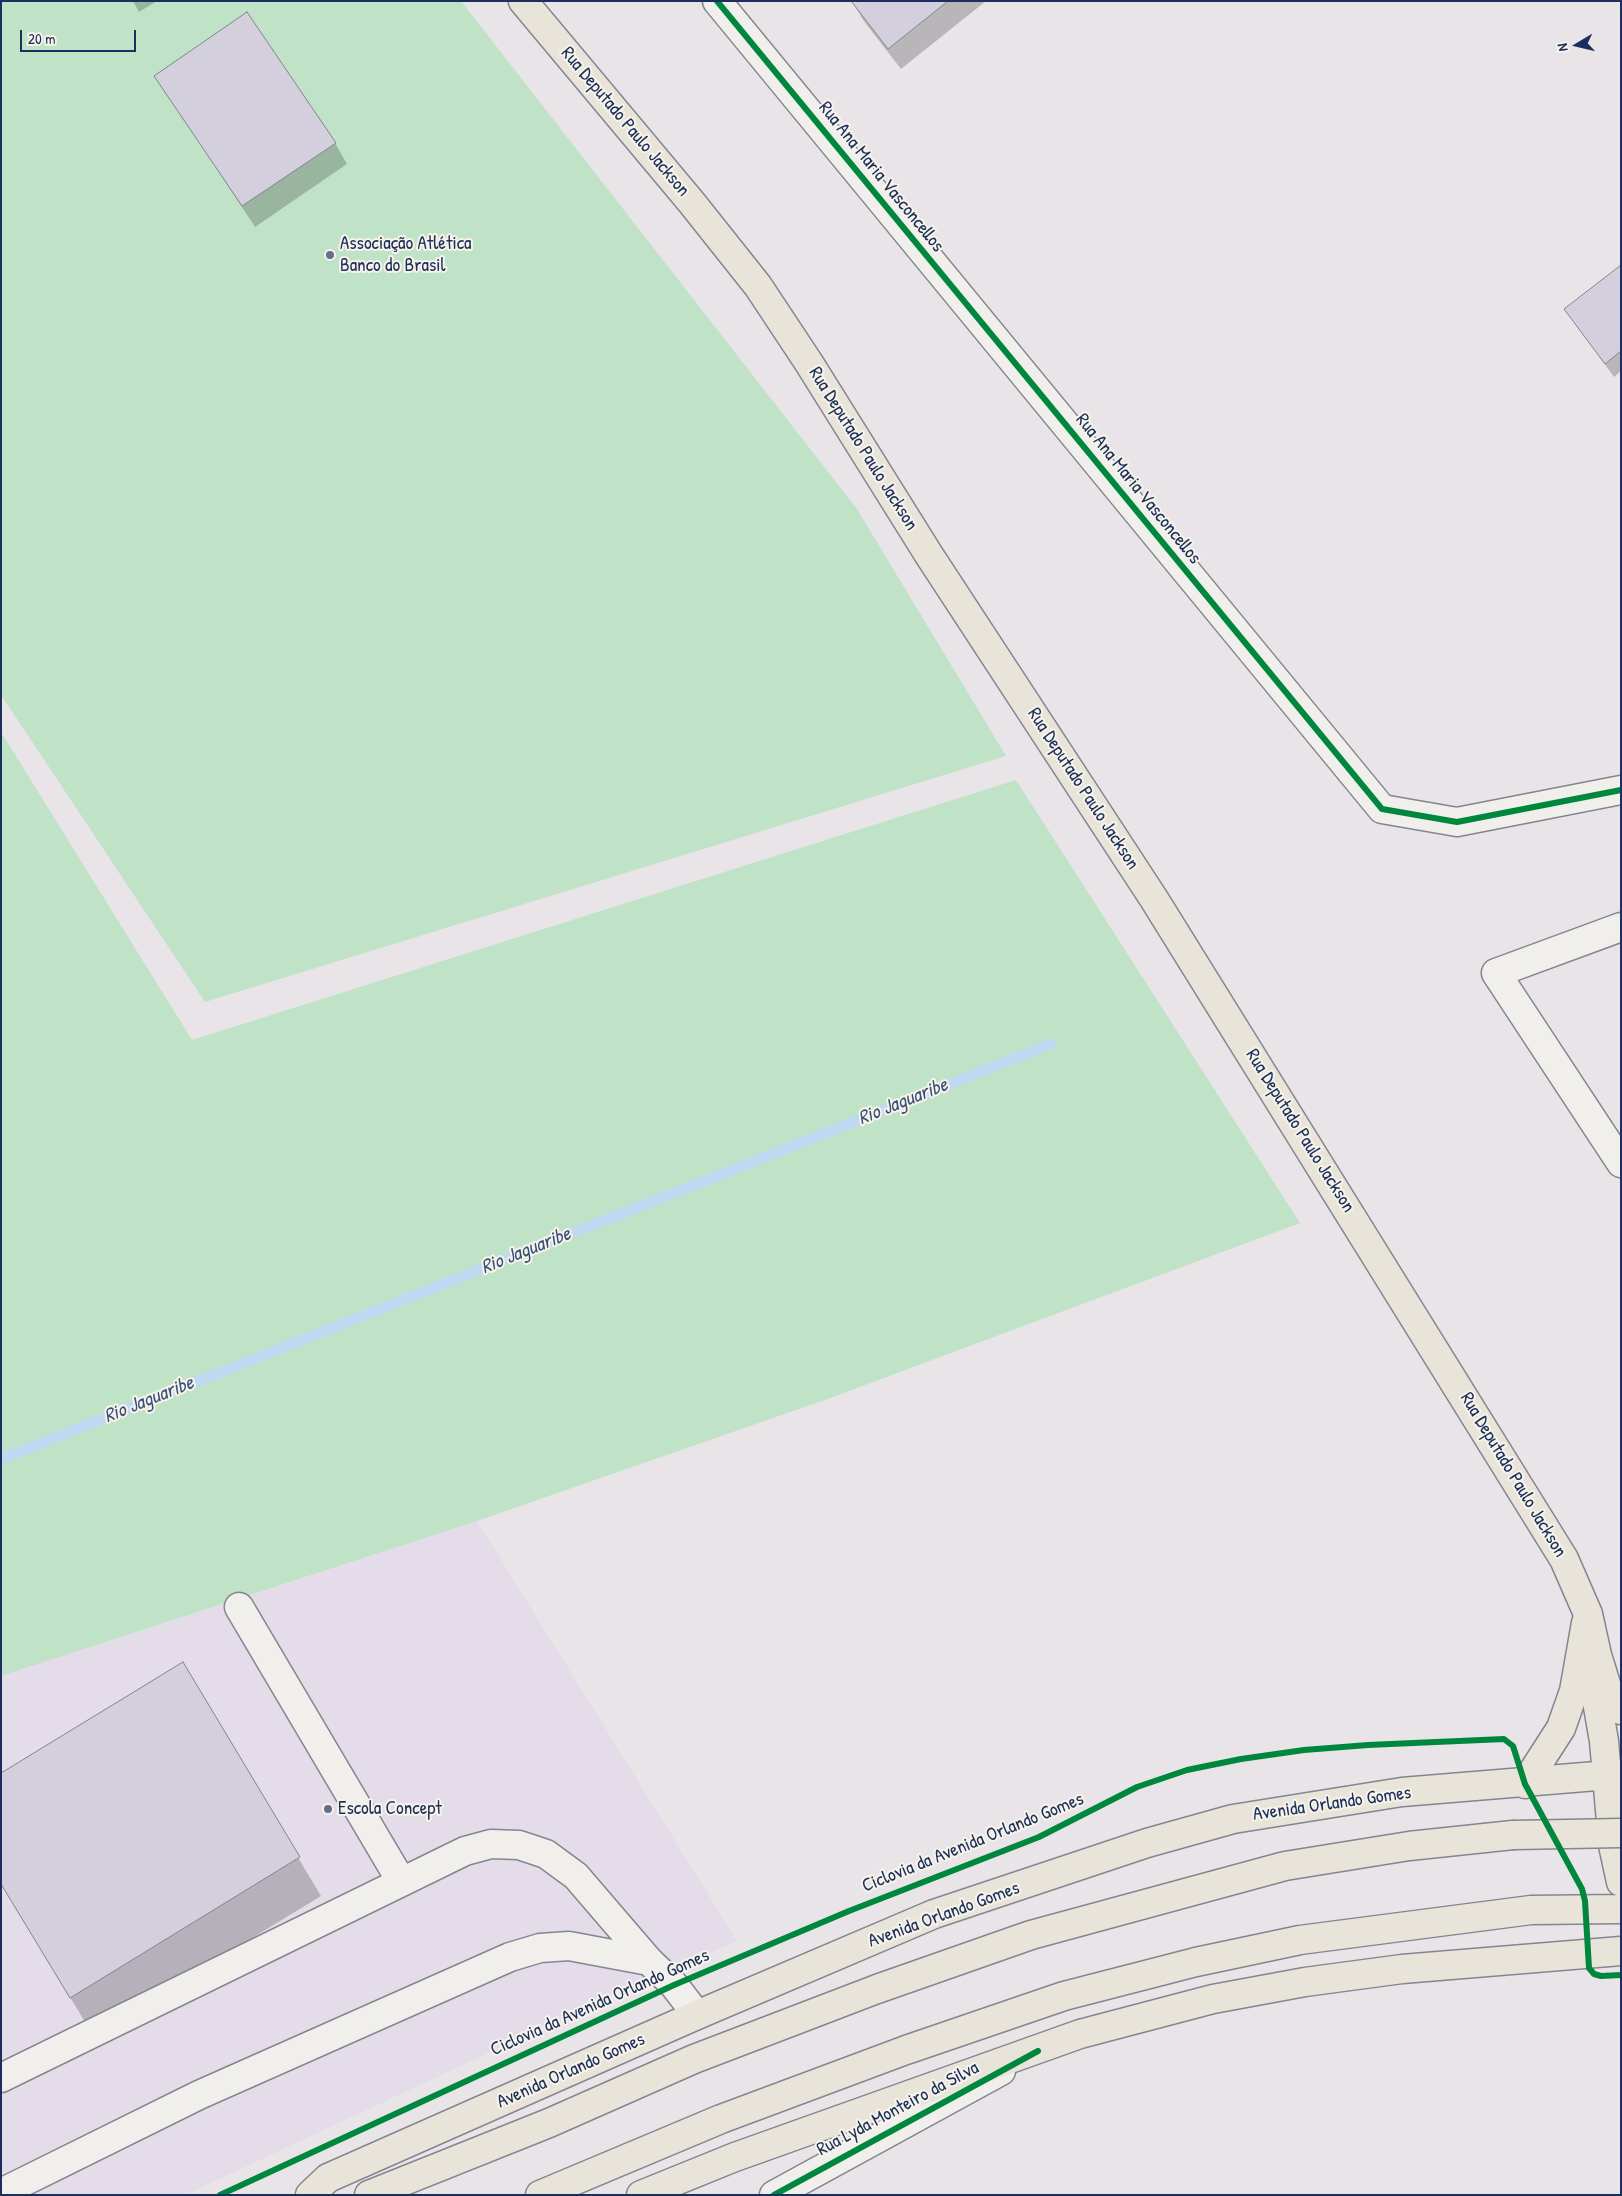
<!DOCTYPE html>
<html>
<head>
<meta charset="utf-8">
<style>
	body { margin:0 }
	#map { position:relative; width:1622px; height:2196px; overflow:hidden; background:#e8e4e8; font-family:"Patrick Hand",sans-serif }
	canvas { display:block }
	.frame { position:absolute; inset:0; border:2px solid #1b2f5e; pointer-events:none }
	.north { position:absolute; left:1552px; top:20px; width:50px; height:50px; -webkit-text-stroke:4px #f7f3e8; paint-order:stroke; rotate:261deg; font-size:14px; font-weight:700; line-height:20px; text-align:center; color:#1b2f5e }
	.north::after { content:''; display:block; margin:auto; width:18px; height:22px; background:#1b2f5e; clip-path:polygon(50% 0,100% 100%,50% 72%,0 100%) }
	.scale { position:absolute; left:20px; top:30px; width:116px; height:22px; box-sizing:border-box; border:2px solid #1b2f5e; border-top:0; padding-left:6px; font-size:15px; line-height:18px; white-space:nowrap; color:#1b2f5e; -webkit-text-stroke:4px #f7f3e8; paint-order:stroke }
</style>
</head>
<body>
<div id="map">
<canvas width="1622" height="2196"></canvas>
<div class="frame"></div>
<div class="north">N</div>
<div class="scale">20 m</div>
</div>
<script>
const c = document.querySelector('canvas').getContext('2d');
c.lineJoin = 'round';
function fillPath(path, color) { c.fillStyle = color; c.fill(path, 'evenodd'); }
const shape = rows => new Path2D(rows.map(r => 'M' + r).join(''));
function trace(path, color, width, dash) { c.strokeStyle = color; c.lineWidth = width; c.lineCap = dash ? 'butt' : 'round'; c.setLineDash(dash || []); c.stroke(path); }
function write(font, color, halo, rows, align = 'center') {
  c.font = font + ' "Patrick Hand",sans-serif'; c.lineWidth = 4; c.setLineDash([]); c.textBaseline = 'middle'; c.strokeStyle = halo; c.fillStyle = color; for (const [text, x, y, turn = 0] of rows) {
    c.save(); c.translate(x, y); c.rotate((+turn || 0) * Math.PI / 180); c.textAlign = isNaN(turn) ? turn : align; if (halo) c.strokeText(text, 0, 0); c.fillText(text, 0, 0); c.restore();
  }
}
fillPath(shape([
	[477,1521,737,1941,610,1996,185,2195,1,2195,1,1676]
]), '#e4dce9');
fillPath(shape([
	[1,1,461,1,857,509,1006,756,205,1002,1,695],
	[1,732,192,1040,1016,780,1300,1223,822,1401,477,1521,1,1676]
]), '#c0e3c8');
fillPath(shape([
	[133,1,157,1,139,12],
	[852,1,986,1,901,69,863,20],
	[156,76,335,143,347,164,255,227],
	[1621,267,1621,371,1614,377,1565,309],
	[182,1664,321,1896,93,2035,1,1883]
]), '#0003');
trace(shape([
	[1,1459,1051,1044]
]), '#c0d9f3', 11);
const building = shape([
	[851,1,948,1,888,49,851,1],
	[247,12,336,143,242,206,154,76,247,12],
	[1621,265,1621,351,1605,364,1564,309,1621,265],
	[183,1662,300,1857,70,1998,1,1884,1,1773,183,1662]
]);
fillPath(building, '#d3cfdc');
trace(building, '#838590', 1);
const minor = shape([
	[717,1,1382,809,1457,822,1621,790],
	[1621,927,1496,973,1621,1163],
	[239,1607,401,1881],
	[1,2078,465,1851,491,1844,519,1845,546,1854,576,1876,649,1961],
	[1,2193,199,2095,510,1957,540,1948,569,1946,649,1961,674,1985,697,2015],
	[774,2195,1001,2071]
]);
const major = shape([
	[523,1,692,203,758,286,809,363,929,555,1154,899,1564,1559,1588,1614,1597,1655,1610,1697,1621,1710],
	[1593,1678,1604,1741,1613,1845,1621,1882],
	[1525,1784,1561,1728,1574,1691,1586,1623],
	[310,2195,328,2178,697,2015,934,1914,1147,1843,1233,1819,1402,1792,1621,1774],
	[369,2195,549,2123,694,2059,877,1989,1031,1935,1285,1866,1409,1846,1513,1835],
	[540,2195,721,2119,906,2050,1064,1996,1196,1962,1300,1940,1531,1910,1621,1909],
	[641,2195,735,2157,1080,2034,1213,1999,1305,1982,1402,1969,1621,1951]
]);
trace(minor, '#838590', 31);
trace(major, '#838590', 31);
trace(minor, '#f0efec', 28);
trace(major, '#e9e4da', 28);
const majorBridge = shape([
	[1513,1835,1621,1833]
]);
trace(majorBridge, '#838590', 31, []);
trace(majorBridge, '#e9e4da', 28);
trace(shape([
	[717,1,1382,809,1457,822,1621,790],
	[220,2195,674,1985,849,1911,1039,1837,1137,1787,1187,1770,1241,1759,1304,1750,1368,1745,1504,1739,1513,1746,1525,1784,1582,1889,1585,1901,1589,1968,1594,1974,1601,1976,1621,1975],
	[774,2195,1038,2051]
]), '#00873e', 6);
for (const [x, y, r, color] of [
	[330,255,5,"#636e8e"],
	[328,1809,5,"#636e8e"]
]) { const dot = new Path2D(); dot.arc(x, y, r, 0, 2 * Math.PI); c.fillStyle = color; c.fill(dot); trace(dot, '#f7f3e8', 2); }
write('19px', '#1b2f5e', '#f7f3e8', [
	["Rua Deputado Paulo Jackson",625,122,50],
	["Rua Ana Maria Vasconcellos",881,177,51],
	["Rua Deputado Paulo Jackson",863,449,58],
	["Rua Ana Maria Vasconcellos",1138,489,51],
	["Rua Deputado Paulo Jackson",1083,789,57],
	["Rua Deputado Paulo Jackson",1300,1131,58],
	["Rua Deputado Paulo Jackson",1513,1475,59],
	["Avenida Orlando Gomes",1332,1804,-8],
	["Ciclovia da Avenida Orlando Gomes",973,1843,-22],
	["Avenida Orlando Gomes",944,1915,-20],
	["Ciclovia da Avenida Orlando Gomes",600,2003,-24],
	["Avenida Orlando Gomes",571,2071,-24],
	["Rua Lyda Monteiro da Silva",898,2109,-28]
]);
write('19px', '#1b2f5e', '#f7f3e8', [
	["Associação Atlética",340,244],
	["Banco do Brasil",340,266],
	["Escola Concept",338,1809]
], 'left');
write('italic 20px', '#39507d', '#f7f3e8', [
	["Rio Jaguaribe",903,1102,-22],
	["Rio Jaguaribe",526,1251,-22],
	["Rio Jaguaribe",149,1400,-22]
]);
</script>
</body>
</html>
